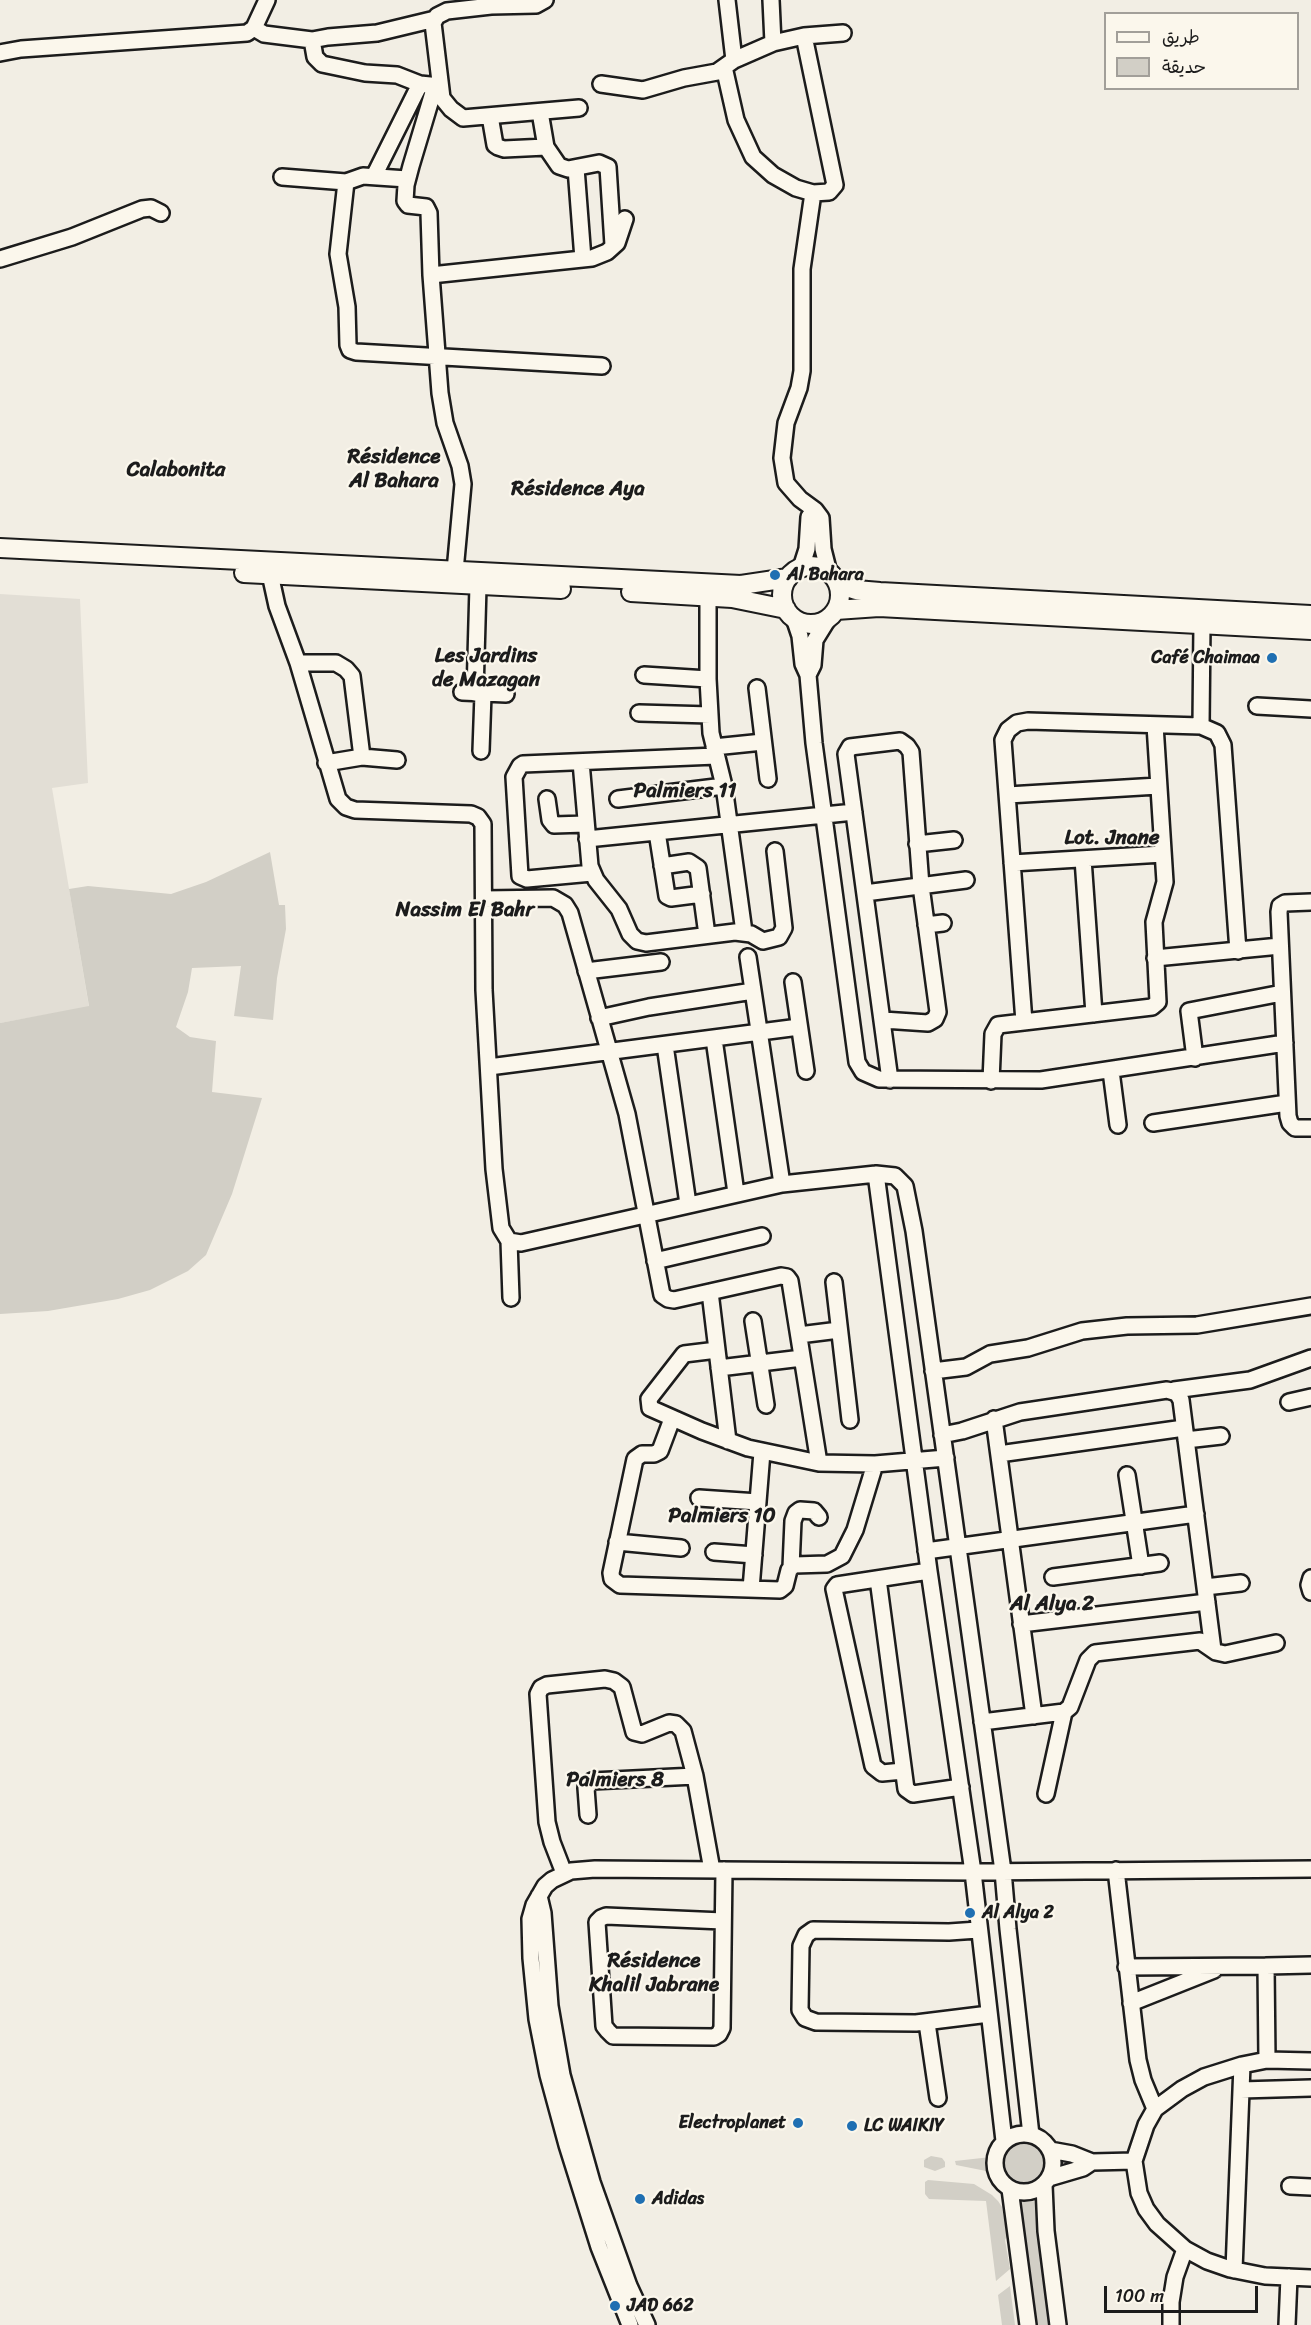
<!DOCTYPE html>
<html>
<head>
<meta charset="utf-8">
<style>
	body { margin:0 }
	#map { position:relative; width:1311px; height:2325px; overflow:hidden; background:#f2eee4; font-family:Sriracha,"Playpen Sans Arabic",sans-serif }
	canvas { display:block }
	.legend { position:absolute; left:1104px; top:12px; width:195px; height:78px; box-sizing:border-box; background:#fbf7ec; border:2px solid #a29f99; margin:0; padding:8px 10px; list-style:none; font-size:18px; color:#1c1c1c }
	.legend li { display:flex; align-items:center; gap:12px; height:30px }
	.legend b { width:30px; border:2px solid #a29f99 }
	.scale { position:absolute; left:1104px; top:2286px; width:154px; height:27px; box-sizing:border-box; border:3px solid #1c1c1c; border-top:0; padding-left:8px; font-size:18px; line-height:21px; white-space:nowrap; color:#1c1c1c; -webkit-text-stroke:4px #fbf7ec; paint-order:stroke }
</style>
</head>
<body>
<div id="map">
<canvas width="1311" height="2325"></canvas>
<ul class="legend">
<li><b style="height:8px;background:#fbf7ec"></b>طريق</li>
<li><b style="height:16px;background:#d2cfc6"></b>حديقة</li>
</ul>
<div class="scale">100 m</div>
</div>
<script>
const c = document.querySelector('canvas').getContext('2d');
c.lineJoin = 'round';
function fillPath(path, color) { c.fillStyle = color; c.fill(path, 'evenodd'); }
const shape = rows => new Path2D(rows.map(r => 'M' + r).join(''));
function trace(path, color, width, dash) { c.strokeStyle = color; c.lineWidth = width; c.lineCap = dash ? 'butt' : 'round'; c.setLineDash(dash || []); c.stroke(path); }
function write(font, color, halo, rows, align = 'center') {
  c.font = font + ' Sriracha,sans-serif'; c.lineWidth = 4.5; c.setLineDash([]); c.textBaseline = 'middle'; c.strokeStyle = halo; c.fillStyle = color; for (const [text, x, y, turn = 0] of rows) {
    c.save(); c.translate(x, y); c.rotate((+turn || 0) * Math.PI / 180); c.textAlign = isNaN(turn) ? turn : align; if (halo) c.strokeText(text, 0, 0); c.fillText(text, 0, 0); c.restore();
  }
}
fillPath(shape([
	[0,594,80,599,88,783,52,788,89,1007,0,1023]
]), '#e2ded5');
fillPath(shape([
	[270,852,279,905,285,905,286,929,277,978,273,1020,234,1016,241,966,192,968,188,992,176,1027,190,1037,216,1041,212,1092,262,1098,232,1194,206,1255,188,1271,150,1290,118,1299,48,1311,0,1314,0,1023,89,1006,69,889,88,886,171,894,206,882],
	'998 2163a25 25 0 1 1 50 0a25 25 0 1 1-50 0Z',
	[931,2156,942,2158,945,2162,945,2167,935,2171,924,2167,924,2160],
	[991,2157,991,2172,956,2165,955,2161],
	[928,2180,974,2184,992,2195,998,2201,1002,2207,1007,2236,1005,2240,1010,2269,996,2281,986,2201,929,2199,925,2194,925,2182],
	[1038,2201,1052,2325,1034,2325,1016,2202],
	[1010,2286,1015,2325,1002,2325,998,2295]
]), '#d2cfc6');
const minor = shape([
	[545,0,536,5,491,6,447,11,437,16,433,23,442,98,451,109,463,118,579,108],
	[727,0,734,60],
	[771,0,773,43],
	[254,28,264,34,312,40,328,37,377,33,435,19],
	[312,40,315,57,322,64,365,73,397,75,420,84,440,86],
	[0,53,21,49,247,33,254,28,267,0],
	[724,67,736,120,753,157,773,175,796,188,813,193,829,192,835,185,804,36],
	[601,84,643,90,684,78,717,72,734,60,773,43,804,36,843,33],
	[435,86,411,166,406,185,405,201,408,205,426,207,429,213,431,275,440,393,445,423,460,466,463,484,455,571],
	[540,112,546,147,559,166,568,169,599,163,608,167,613,245],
	[490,116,495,145,498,147,504,149,546,147],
	[576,168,583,259],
	[374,176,420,84],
	[282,177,346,182,363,176,407,179],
	[346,182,338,254,347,307,348,345,350,350,356,352,602,366],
	[813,193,802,269,802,371,799,388,786,423,782,458,786,483,800,499,815,510,821,518,823,549,829,573],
	[0,259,72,237,142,209,151,208,161,213],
	[431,275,592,258,607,252,617,243,625,219],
	[801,568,807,549,809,517,815,510],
	[270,574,277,606,298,663,338,799,346,807,355,810,471,814,478,817,483,824,484,990,494,1169,501,1228,509,1241,521,1243,782,1184,876,1174,895,1176,905,1186,914,1231,1003,1871,1008,1929,1031,2135],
	[708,597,708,679,711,733,724,786,744,932],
	[794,618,800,636,803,664,808,675,814,743,857,1062,863,1072,879,1079,1041,1080,1285,1043],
	[298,663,336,663,346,669,352,676,362,757],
	[644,675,708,679],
	[808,675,813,665,815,640,828,619],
	[757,688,768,779],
	[462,692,506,694],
	[475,693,478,586],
	[1257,706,1311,709],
	[639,713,710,715],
	[1201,726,1202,623],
	[714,747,763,742],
	[481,751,483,694],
	[581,762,590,866,596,880,619,909,630,934,637,941,646,943,735,932,751,934,763,941,779,937,784,928,775,851],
	[326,763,362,757,397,760],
	[1008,795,1158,786],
	[547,799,550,820,554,825,585,824],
	[618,799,724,786],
	[657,832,667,896,671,898,702,894],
	[587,839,854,812],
	[917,844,954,840],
	[1083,859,1094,1014],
	[1012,863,1163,854],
	[662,866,689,862,698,868,707,935],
	[592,873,527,879,520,876,514,777,520,766,523,764,716,756],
	[865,893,966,880],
	[484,899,553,898,565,905,570,913,627,1114,662,1295,668,1299,674,1300,781,1276,787,1277,790,1281,819,1463],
	[1311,902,1285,903,1280,906,1279,912,1288,1116,1290,1123,1295,1128,1311,1128],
	[926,925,943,923],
	[748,957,782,1184],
	[1155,958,1280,946],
	[586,971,661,962],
	[793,982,806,1071],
	[599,1018,649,1007,753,991],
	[883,1020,928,1023,935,1019,938,1012,921,886,911,752,907,746,900,741,850,747,846,754,890,1080],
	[1024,1022,1003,740,1008,730,1017,723,1028,721,1201,726,1217,733,1223,745,1238,951],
	[714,1039,736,1193],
	[665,1045,688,1204],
	[1195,1058,1189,1011,1282,993],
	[489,1067,799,1027],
	[1111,1071,1118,1125],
	[991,1081,993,1034,998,1025,1152,1007,1158,1002,1154,922,1165,882,1155,725],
	[1153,1123,1287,1103],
	[876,1174,929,1571,973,1872,1004,2141],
	[509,1241,511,1298],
	[655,1261,762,1236],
	[834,1282,850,1420],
	[710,1292,728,1441],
	[753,1321,766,1405],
	[799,1335,839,1330],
	[717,1350,684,1354,649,1399,650,1408,702,1431,748,1448,819,1463,875,1464,946,1458],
	[719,1368,802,1358],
	[933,1371,966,1367,990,1354,1028,1348,1082,1331,1127,1326,1197,1325,1311,1306],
	[1174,1390,1250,1380,1311,1358],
	[1289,1402,1311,1397],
	[672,1419,660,1451,654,1454,642,1454,635,1459,611,1573,612,1579,620,1585,780,1590,785,1586,789,1570,794,1565,827,1564,842,1556,855,1530,875,1464],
	[994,1419,1034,1716],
	[942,1435,962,1431,1020,1412,1167,1390,1177,1393,1181,1400,1213,1650],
	[1186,1440,1221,1436],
	[999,1454,1184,1428],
	[1127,1475,1141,1566],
	[699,1498,758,1502],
	[617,1542,681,1548],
	[926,1551,1196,1514],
	[714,1552,754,1555],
	[791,1567,793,1521,796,1513,800,1510,814,1511,819,1517],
	[1053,1577,1160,1563],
	[1311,1578,1309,1585,1311,1592],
	[878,1579,906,1789,913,1794,961,1787],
	[1205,1587,1241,1583],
	[751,1589,762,1452],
	[1021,1624,1207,1602],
	[982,1722,1064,1712,1070,1707,1088,1660,1095,1653,1200,1641,1216,1652,1225,1654,1276,1643],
	[903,1771,882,1773,873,1766,834,1589,837,1585,929,1571],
	[1046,1794,1064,1712],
	[588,1815,586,1788,592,1781,695,1776],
	[1116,1870,1138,2060,1143,2080,1155,2109],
	[564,1873,552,1842,547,1822,538,1694,541,1688,547,1685,605,1679,614,1681,622,1687,634,1732,642,1734,669,1723,676,1724,683,1731,695,1776,712,1870],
	[539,1896,543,1913,550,2006,562,2075,592,2182,629,2286,647,2325],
	[723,1921,606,1916,601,1918,597,1922,604,2026,608,2031,613,2036,714,2037,719,2034,722,2028,724,1870],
	[978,1930,949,1932,813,1930,806,1935,801,1946,800,2010,805,2018,816,2022,916,2023,989,2014],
	[1126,1967,1266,1966],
	[1131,2003,1214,1970],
	[927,2023,938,2098],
	[1267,2060,1266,1966,1311,1965],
	[1311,2061,1267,2060,1242,2065,1204,2077,1182,2089,1155,2109,1146,2125,1134,2161,1139,2193,1146,2209,1157,2224,1185,2249,1207,2261,1230,2269,1265,2276,1311,2278],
	[1241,2090,1311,2088],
	'995 2163a29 29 0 1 1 58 0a29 29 0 1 1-58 0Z',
	[1050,2150,1072,2154,1092,2162,1134,2161],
	[1049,2178,1083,2168,1092,2162],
	[1044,2185,1046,2231,1058,2325],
	[1290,2186,1311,2187],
	[1010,2189,1028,2325],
	[1234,2270,1242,2065],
	[630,2325,599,2247,567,2145,548,2075,537,2019,531,1958,530,1919,534,1905,545,1886,552,1880,571,1871,595,1869,973,1872,1311,1869],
	[1171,2325,1171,2302,1175,2277,1185,2249],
	[1287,2325,1289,2277]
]);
const major = shape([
	[0,548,741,585,788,578],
	'782 595a29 29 0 1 1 58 0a29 29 0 1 1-58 0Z',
	[244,573,561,589],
	[838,584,856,590,880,592,1311,615],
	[631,592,732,598,786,609],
	[836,610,879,607,1311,630]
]);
trace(minor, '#1c1c1c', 20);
trace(major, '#1c1c1c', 22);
trace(minor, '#fbf7ec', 15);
trace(major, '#fbf7ec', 18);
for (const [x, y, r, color] of [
	[775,575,6,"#1f6fb2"],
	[1272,658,6,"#1f6fb2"],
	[970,1913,6,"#1f6fb2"],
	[798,2123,6,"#1f6fb2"],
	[852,2126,6,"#1f6fb2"],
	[640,2199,6,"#1f6fb2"],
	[615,2306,6,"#1f6fb2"]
]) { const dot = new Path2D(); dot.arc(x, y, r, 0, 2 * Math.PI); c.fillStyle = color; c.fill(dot); trace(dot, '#fbf7ec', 2); }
write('bold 18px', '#1c1c1c', '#fbf7ec', [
	["Al Bahara",787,575],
	["Café Chaimaa",1260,658,"right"],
	["Al Alya 2",982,1913],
	["Electroplanet",786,2123,"right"],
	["LC WAIKIY",864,2126],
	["Adidas",652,2199],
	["JAD 662",627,2306]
], 'left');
write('bold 21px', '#1c1c1c', '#fbf7ec', [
	["Résidence",394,458],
	["Al Bahara",394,482],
	["Calabonita",176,471],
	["Résidence Aya",578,490],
	["Les Jardins",486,657],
	["de Mazagan",486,681],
	["Palmiers 11",685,792],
	["Lot. Jnane",1112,839],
	["Nassim El Bahr",465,911],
	["Palmiers 10",722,1517],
	["Al Alya 2",1052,1605],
	["Palmiers 8",615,1781],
	["Résidence",654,1962],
	["Khalil Jabrane",654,1986]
]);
</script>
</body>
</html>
